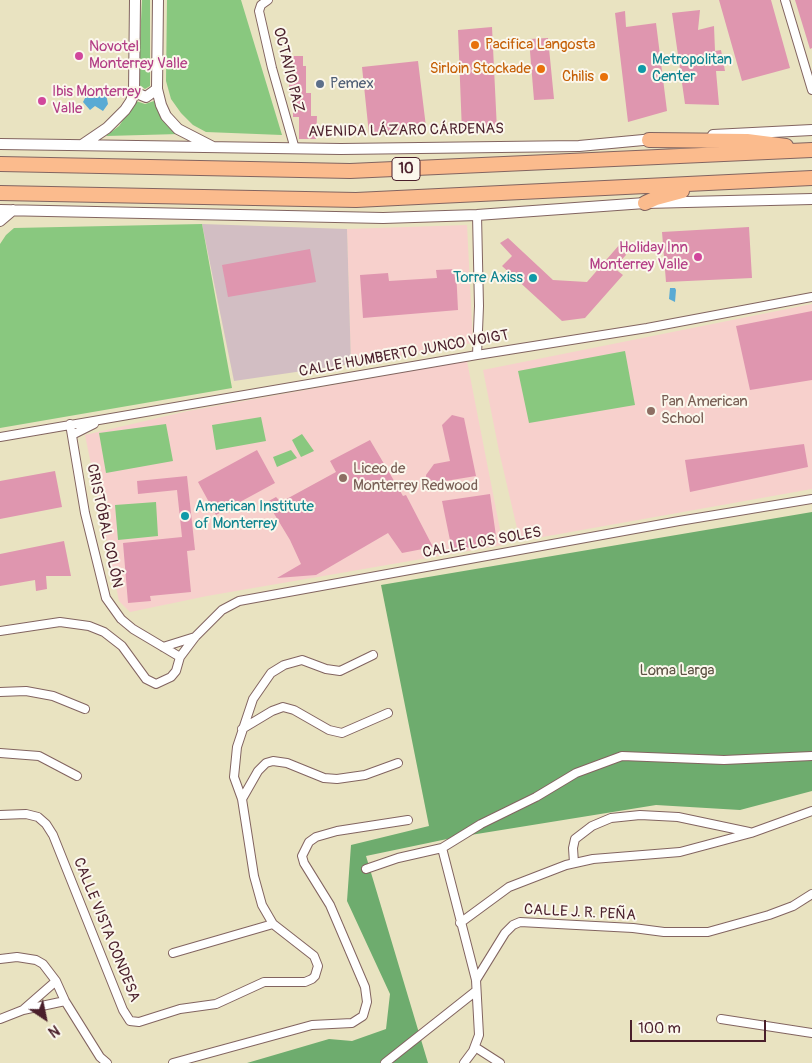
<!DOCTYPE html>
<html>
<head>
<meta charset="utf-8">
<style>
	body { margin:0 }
	#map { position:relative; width:812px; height:1063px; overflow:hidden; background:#e9e3c1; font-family:Pangolin,sans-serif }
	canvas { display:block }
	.north { position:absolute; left:20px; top:993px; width:50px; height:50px; -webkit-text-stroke:4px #fbf7ec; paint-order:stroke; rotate:146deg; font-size:14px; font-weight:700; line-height:20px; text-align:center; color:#4a1f2b }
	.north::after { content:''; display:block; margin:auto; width:18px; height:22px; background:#4a1f2b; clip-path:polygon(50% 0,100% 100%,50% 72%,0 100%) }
	.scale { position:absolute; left:630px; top:1020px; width:136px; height:22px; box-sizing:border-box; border:2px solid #4a1f2b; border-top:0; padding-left:6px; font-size:15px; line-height:18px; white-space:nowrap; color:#4a1f2b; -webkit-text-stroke:4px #fbf7ec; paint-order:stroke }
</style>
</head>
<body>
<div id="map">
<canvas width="812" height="1063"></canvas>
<div class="north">N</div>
<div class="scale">100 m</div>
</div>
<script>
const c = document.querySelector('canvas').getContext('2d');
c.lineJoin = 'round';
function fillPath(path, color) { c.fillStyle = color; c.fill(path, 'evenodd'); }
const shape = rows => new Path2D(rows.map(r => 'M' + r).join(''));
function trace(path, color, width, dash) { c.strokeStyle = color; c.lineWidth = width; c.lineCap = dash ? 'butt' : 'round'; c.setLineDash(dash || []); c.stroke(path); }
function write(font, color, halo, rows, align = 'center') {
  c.font = font + ' Pangolin,sans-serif'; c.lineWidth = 4; c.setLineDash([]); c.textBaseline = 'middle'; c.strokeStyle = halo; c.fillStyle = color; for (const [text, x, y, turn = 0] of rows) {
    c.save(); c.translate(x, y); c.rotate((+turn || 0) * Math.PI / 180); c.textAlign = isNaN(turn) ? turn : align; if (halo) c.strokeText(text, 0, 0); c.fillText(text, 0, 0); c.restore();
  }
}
fillPath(shape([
	[467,225,473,343,351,364,347,229],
	[812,304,812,489,520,541,499,451,483,370],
	[467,361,503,545,207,596,130,612,119,601,85,435,188,411]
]), '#f7d0cc');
fillPath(shape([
	[202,224,347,229,351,364,234,381]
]), '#d2bec3');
fillPath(shape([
	[142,0,150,0,150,86,145,89,138,84],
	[167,0,241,0,282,135,206,132,193,125,181,113,171,99,166,81],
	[136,101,145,104,154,101,167,124,179,134,106,136,119,126],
	[202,224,232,388,0,428,0,244,6,235,14,228],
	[625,351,635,405,529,423,518,371],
	[261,417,266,441,216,450,212,425],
	[166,424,173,461,106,473,99,433],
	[302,434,314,451,301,457,292,440],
	[291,450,297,458,277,467,273,457],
	[156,502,158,536,118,540,115,505]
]), '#89c87f');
fillPath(shape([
	[812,512,812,791,740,810,656,805,452,838,366,856,428,1063,247,1063,329,1039,352,1041,386,1029,390,994,347,901,351,845,429,826,381,585]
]), '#6eac6e');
fillPath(shape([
	[106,94,108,104,103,111,95,106,90,110,83,102,86,96],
	[670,288,675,288,676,290,675,302,669,299]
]), '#59aad4');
fillPath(shape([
	[719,0,771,0,790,68,742,81],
	[795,0,812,0,812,48,810,49],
	[700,10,698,30,714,26,715,51,721,50,725,71,716,71,719,105,685,104,672,13],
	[625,11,626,27,656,23,667,111,628,122,615,13],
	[492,27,497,130,462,132,458,30],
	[548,38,554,99,534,100,529,39],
	[286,56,303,56,303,66,306,66,306,93,311,93,311,116,317,116,316,139,299,139,299,117,293,117,293,92,289,92,289,67,286,67],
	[418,61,426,127,369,134,362,67],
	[749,227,752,278,666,282,662,232],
	[508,238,553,280,587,282,620,244,626,255,614,268,623,275,585,318,562,321,502,266,512,256,500,243],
	[310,249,316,282,228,297,222,265],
	[456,269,458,310,363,318,360,275,388,273,389,281,437,278,436,270],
	[812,311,812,380,750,390,736,326],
	[452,415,464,418,476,476,427,484,426,475,434,464,450,461,442,425],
	[370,440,403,496,406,495,433,547,402,553,388,533,316,575,277,578,301,564,290,540,267,502,276,497,281,502,336,472,330,461],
	[804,444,808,467,690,492,685,460],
	[257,450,275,483,216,515,198,482],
	[55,471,62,507,0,519,0,481],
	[187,476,195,550,187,551,191,592,150,596,151,601,128,603,123,543,182,537,177,490,138,494,137,481],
	[490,494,497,543,452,550,442,501],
	[64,541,71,576,46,576,47,589,36,591,35,580,0,586,0,554]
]), '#df96af');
const minor = shape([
	[268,0,261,5,259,11,272,68,295,149],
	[785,0,812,90],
	[477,215,479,306,477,355],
	[70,424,85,513,106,598,121,619,133,629,180,657],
	[72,435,94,424],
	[0,437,477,355,647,328,812,297],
	[0,631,60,622,89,626,104,632,122,646,146,679,156,684,171,677,176,671,180,657,195,637,222,610,239,601,679,521,812,499],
	[163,647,195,637],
	[0,692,26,691,53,696,85,709],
	[242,729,272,711,283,707,294,710,329,730,342,733,388,713],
	[0,753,39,756,77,776],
	[242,799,258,771,266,763,273,761,287,763,324,778,337,779,365,775,398,763],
	[0,815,26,814,38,817,46,824,53,835,123,1010,130,1021,139,1022,180,1009,216,1004,264,982,305,982,312,979,315,976,318,966,314,956,273,924,262,905,254,876,242,799,234,777,237,747,253,699,271,673,284,665,302,660,326,669,340,671,373,655],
	[442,848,476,980,479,1035,473,1051,464,1063],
	[574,863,573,848,575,839,592,826,611,818,640,815,678,817,749,832],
	[366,869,398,858,442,848,481,824,536,797,576,773,622,756,724,760,812,756],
	[460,923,509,887,566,865,593,859,680,852,751,833,812,811],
	[173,953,273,924],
	[0,959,17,957,36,960,43,964,56,981,65,1001,100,1057,107,1063],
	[476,980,505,933,513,925,520,922,633,928,664,932,708,932,769,915,793,906,812,894],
	[24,1009,56,981],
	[0,1019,23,1010,65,1001],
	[721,1019,812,1033],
	[475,1047,500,1063],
	[173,1063,312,1025,352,1023,363,1016,367,1002,365,987,330,905,304,863,302,856,309,842,316,837,337,831,408,820],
	[385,1063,476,991]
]);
const tertiary = shape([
	[158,0,157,89,161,105,166,116,178,129,213,147],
	[134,92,146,97,157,89],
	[713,135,812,130],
	[0,144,341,149,579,146,654,139],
	[82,145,107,128,125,110,131,101,134,92,135,0],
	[0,210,383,218,477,215,645,203,812,199],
	[0,221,13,210]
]);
const trunk = shape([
	[649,140,747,141,786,146],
	[0,164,350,171,812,150],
	[0,193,356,200,812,178],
	[645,203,656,198,682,191]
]);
trace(minor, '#826460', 10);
trace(tertiary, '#826460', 12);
trace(trunk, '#826460', 16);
trace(minor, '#fff', 8);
trace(tertiary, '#fff', 10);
trace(trunk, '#fbbb8d', 14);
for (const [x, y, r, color] of [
	[475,45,5,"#e8710a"],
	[79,56,5,"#d1479c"],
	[541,69,5,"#e8710a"],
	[642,69,5,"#0f9aa8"],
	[604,77,5,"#e8710a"],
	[320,84,5,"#5c6f8a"],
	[42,101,5,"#d1479c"],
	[698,257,5,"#d1479c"],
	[533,278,5,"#0f9aa8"],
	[651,411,5,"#8d6e63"],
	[343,478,5,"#8d6e63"],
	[185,516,5,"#0f9aa8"]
]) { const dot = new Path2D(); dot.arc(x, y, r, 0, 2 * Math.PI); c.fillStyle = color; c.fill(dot); trace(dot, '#fbf7ec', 2); }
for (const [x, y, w] of [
	[406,169,28]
]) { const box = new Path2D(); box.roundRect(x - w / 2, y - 11.5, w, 23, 4); c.fillStyle = '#fbf7ec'; c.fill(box); trace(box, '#4a1f2b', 1); }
write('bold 14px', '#4a1f2b', null, [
	["10",406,169]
]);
write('15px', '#c56008', '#fbf7ec', [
	["Pacifica Langosta",485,45,"left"],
	["Sirloin Stockade",531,69],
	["Chilis",594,77]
], 'right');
write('15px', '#b23c85', '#fbf7ec', [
	["Novotel",89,47],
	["Monterrey Valle",89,64],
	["Ibis Monterrey",52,92],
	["Valle",52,109],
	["Holiday Inn",688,248,"right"],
	["Monterrey Valle",688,265,"right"]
], 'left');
write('15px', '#0d838f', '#fbf7ec', [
	["Metropolitan",652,60],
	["Center",652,77],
	["Torre Axiss",523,278,"right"],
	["American Institute",195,507],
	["of Monterrey",195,524]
], 'left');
write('15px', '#4a1f2b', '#fbf7ec', [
	["OCTAVIO PAZ",288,70,76],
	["AVENIDA LÁZARO CÁRDENAS",406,131,-1],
	["CALLE HUMBERTO JUNCO VOIGT",404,354,-10],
	["CRISTÓBAL COLÓN",104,526,78],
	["CALLE LOS SOLES",482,543,-10],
	["CALLE J. R. PEÑA",580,913,3],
	["CALLE VISTA CONDESA",106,930,68]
]);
write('15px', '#4e5e75', '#fbf7ec', [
	["Pemex",330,84]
], 'left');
write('15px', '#785e54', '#fbf7ec', [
	["Pan American",661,402],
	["School",661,419],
	["Liceo de",353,469],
	["Monterrey Redwood",353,486]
], 'left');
write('15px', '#5d5244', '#fbf7ec', [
	["Loma Larga",677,671]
]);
</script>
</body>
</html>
